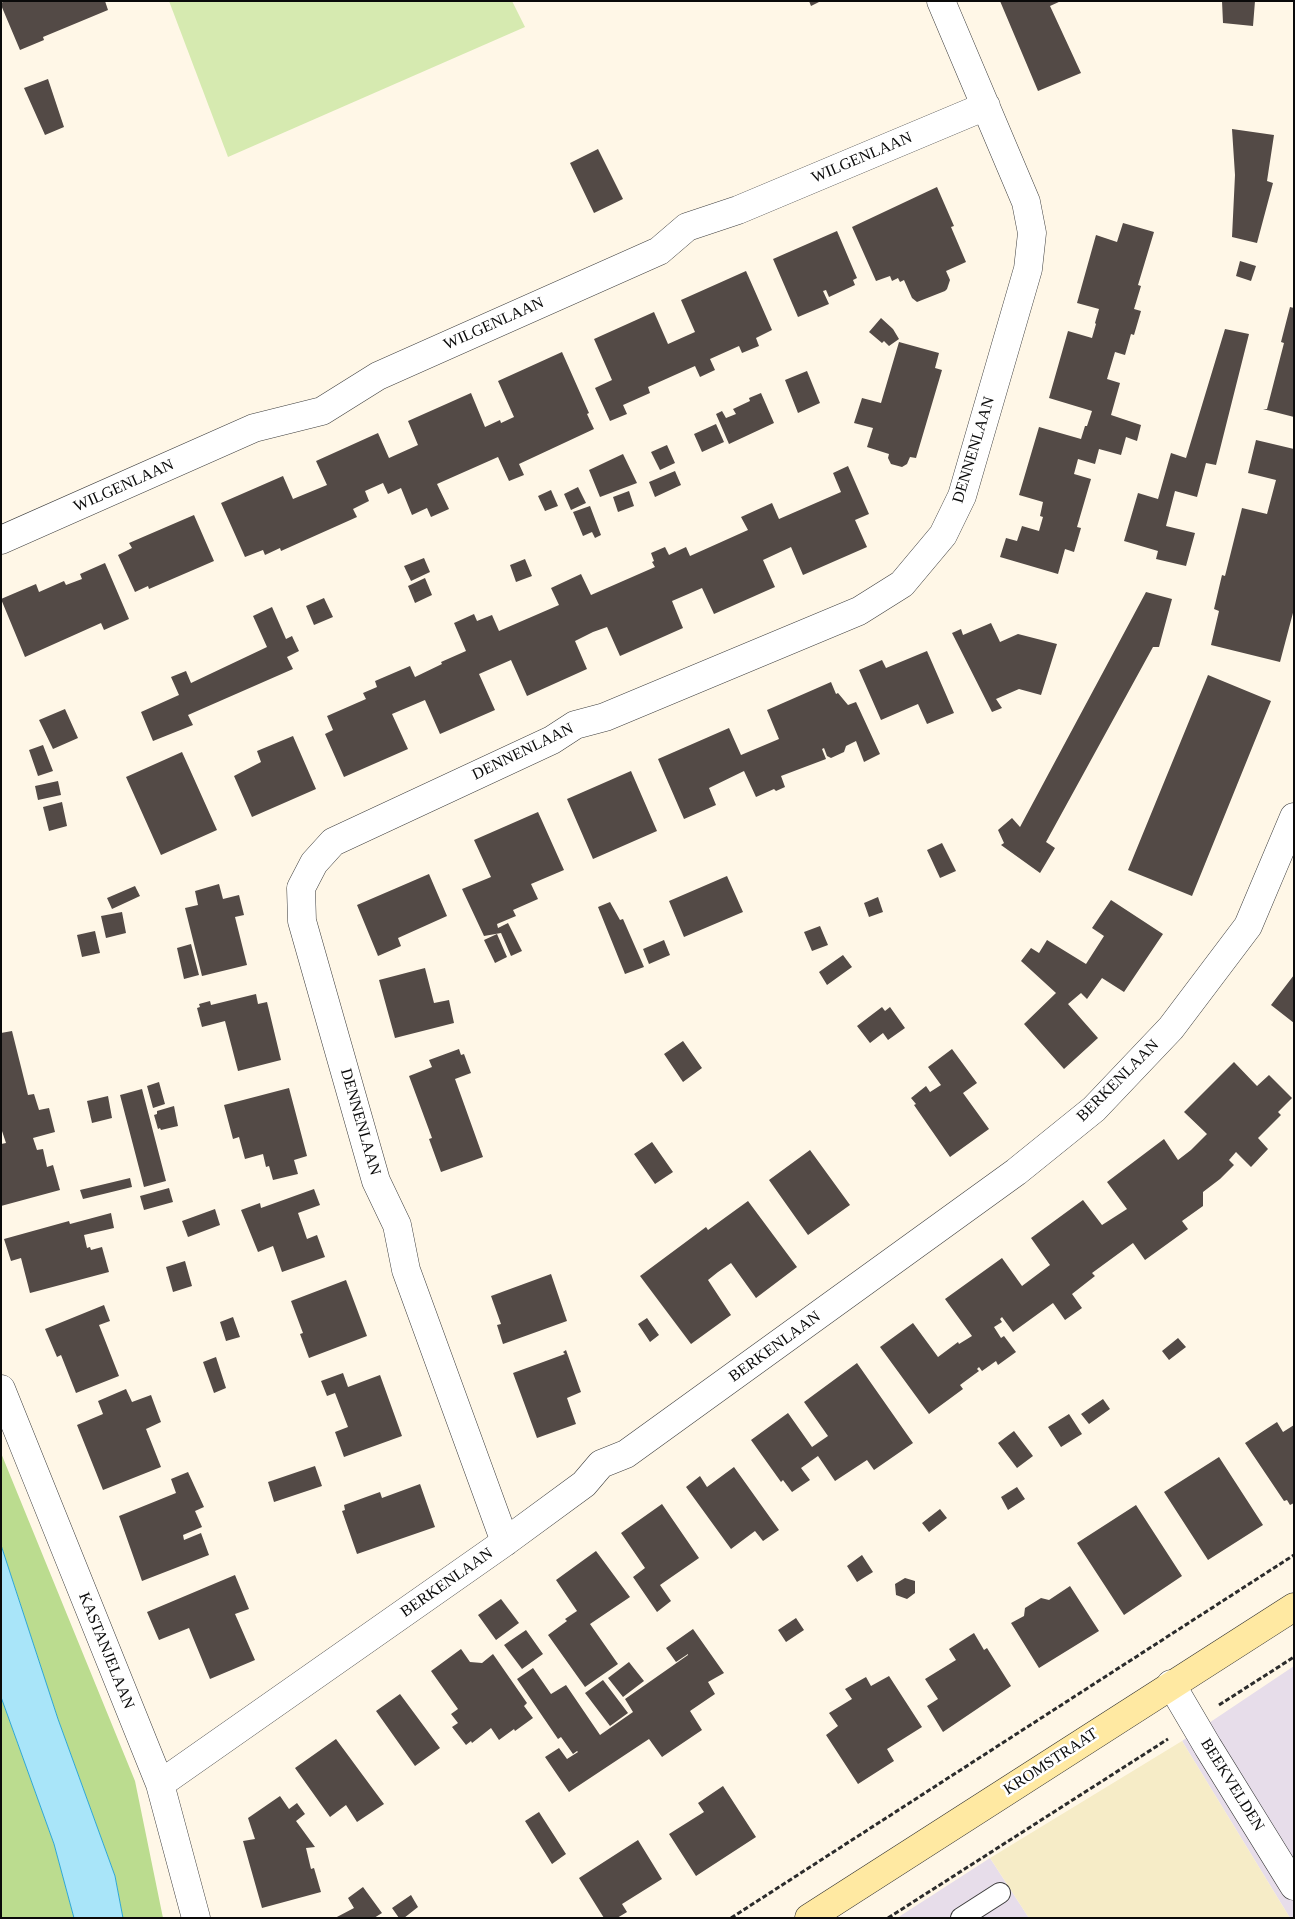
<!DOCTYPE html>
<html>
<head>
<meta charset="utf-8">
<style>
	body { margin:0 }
	#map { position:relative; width:1295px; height:1919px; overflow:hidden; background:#fff7e7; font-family:"Times New Roman",serif }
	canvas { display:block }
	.frame { position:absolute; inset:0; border:2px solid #0a0a0a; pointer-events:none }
</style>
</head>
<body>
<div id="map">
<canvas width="1295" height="1919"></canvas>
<div class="frame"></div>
</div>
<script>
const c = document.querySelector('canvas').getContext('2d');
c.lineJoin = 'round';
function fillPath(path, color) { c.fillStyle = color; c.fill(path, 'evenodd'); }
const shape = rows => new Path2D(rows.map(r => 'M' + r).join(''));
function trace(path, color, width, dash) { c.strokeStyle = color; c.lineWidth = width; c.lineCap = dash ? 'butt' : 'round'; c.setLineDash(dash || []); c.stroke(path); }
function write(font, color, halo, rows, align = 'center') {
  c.font = font + ' "Times New Roman",serif'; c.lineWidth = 5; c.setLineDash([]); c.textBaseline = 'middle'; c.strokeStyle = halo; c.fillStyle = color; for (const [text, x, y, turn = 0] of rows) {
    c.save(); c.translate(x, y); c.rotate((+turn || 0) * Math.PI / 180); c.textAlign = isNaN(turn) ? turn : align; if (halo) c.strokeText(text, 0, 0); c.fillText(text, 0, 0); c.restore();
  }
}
fillPath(shape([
	[1294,1666,1294,1918,1290,1918,1182,1741],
	[990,1858,1029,1918,897,1918]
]), '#e7ddea');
fillPath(shape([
	[1182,1741,1290,1918,1029,1918,990,1858]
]), '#f6ecc7');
fillPath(shape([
	[169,1,512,1,525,27,228,157]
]), '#d6eab0');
fillPath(shape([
	[1,1453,135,1781,163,1918,123,1918,115,1876,58,1719,1,1545],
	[1,1697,54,1844,74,1918,1,1918]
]), '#bbdc8f');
const water = shape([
	[1,1545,58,1719,115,1876,123,1918,74,1918,54,1844,1,1697,1,1545]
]);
fillPath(water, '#a9e5f9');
trace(water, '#2da6d3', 1);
fillPath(shape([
	[3,1,105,1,108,10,43,37,44,40,20,50,1,5],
	[809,1,821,1,811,6],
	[1000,1,1061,1,1050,6,1081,73,1038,91],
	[1222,1,1255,1,1253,26,1223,23],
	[48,79,64,127,45,135,24,88],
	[1232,129,1274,135,1267,181,1273,183,1257,243,1232,237,1235,175],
	[598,149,623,199,594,213,570,163],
	[937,187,954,226,951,227,966,262,946,271,950,280,947,289,945,291,917,302,912,298,904,280,900,282,898,278,892,281,890,276,876,281,852,227],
	[1123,223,1154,232,1138,285,1141,286,1134,309,1141,311,1134,335,1131,334,1125,355,1115,352,1107,379,1120,383,1111,415,1141,425,1137,441,1126,437,1121,455,1099,449,1095,464,1078,459,1074,474,1091,479,1077,527,1081,528,1074,552,1065,549,1058,574,1000,557,1006,538,1017,541,1022,526,1039,531,1043,517,1040,516,1043,502,1019,495,1039,427,1081,439,1085,426,1087,426,1092,411,1049,398,1068,331,1092,338,1096,324,1095,323,1099,309,1077,303,1096,235,1117,242],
	[837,231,857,278,853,280,855,285,829,297,826,290,823,291,829,304,798,317,773,259],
	[1240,261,1256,266,1251,281,1236,276],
	[746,271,772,330,756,338,759,346,742,353,739,346,710,359,715,370,700,377,695,366,648,387,650,393,623,405,627,414,610,421,595,388,612,380,594,339,654,312,668,344,695,332,681,300],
	[1290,307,1294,308,1294,417,1263,409,1267,409,1284,343,1281,342],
	[881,318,893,329,899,339,889,346,884,341,882,343,869,332],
	[1225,329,1249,334,1216,465,1206,463,1197,497,1175,491,1166,526,1195,533,1186,566,1156,559,1158,551,1124,541,1138,493,1158,499,1171,453,1186,458],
	[899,342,939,353,935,368,942,370,916,458,910,457,907,464,902,467,891,464,888,458,889,454,867,447,873,428,854,423,862,398,881,403],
	[562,352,589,413,587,414,594,429,519,464,524,475,509,481,498,457,437,484,449,509,431,517,427,508,412,515,401,488,388,494,383,483,365,491,369,501,353,509,357,517,281,551,280,548,265,555,263,550,245,557,221,503,283,476,293,499,327,485,316,461,378,433,389,458,418,445,408,421,471,393,485,427,500,420,501,423,514,417,498,381],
	[807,371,820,403,798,413,785,380],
	[761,393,774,423,729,444,716,414,722,411,726,418,736,414,733,409,750,401,749,398],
	[716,424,724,442,702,452,694,434],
	[1256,440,1294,449,1294,609,1280,662,1211,645,1219,611,1214,609,1222,575,1225,576,1242,508,1267,514,1276,480,1248,473],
	[667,445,675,463,660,470,651,452],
	[623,454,637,483,600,497,589,470],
	[848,466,869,514,855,520,867,547,803,575,791,547,763,560,775,587,714,614,702,588,686,595,672,601,683,628,620,656,607,627,593,632,575,641,587,669,527,696,511,660,479,674,495,710,440,734,425,700,392,714,408,749,344,777,325,734,333,730,327,716,366,699,363,693,377,687,375,681,410,666,415,677,442,664,441,662,466,651,454,623,474,614,477,621,492,615,499,631,559,605,551,588,581,574,591,595,655,567,652,562,654,561,651,553,665,547,669,555,686,547,690,556,748,530,741,517,772,503,779,519,841,492,833,473],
	[675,471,681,485,655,497,649,482],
	[578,487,586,503,571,510,564,494],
	[551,490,558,506,545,511,538,496],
	[629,491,634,506,618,512,613,497],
	[590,506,601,535,595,538,592,532,583,536,573,512],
	[194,515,214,561,149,589,148,586,135,592,118,555,132,548,129,543],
	[424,558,430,572,411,581,404,566],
	[525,559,532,576,516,582,510,565],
	[105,563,129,619,104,630,101,623,25,657,1,599,36,584,39,592,64,581,66,585,82,579,80,574],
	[425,578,432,595,415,603,408,586],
	[1146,592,1172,599,1159,647,1153,647,1046,842,1055,848,1040,873,1001,845,1004,843,998,830,1012,818,1020,827],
	[324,598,333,617,314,625,306,606],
	[272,607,286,639,292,636,299,651,287,657,293,669,188,715,193,725,153,741,141,712,179,695,171,677,186,671,191,683,267,647,253,616],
	[991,623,1000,642,1018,634,1057,644,1041,695,1019,689,996,699,1002,708,992,712,952,633,961,629,963,635],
	[927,651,954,713,927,724,918,704,881,720,859,670,882,660,886,668],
	[1208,675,1271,701,1192,896,1128,870],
	[831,682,836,694,838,693,848,705,856,702,880,754,864,762,856,741,846,746,844,752,831,758,827,756,824,748,822,749,826,759,781,776,785,787,776,791,774,789,756,797,744,771,709,788,716,805,684,819,658,759,729,728,741,755,779,739,767,710],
	[65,709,78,738,53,749,39,720],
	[293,736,316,789,252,817,234,776,261,762,257,751],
	[43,745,53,771,38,776,29,750],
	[182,752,217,830,161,855,126,777],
	[631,771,657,831,593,859,567,799],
	[58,781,61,795,38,800,35,786],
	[62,802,67,826,49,831,43,807],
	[538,812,564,870,531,884,538,899,513,910,516,916,497,924,498,928,508,923,522,951,511,956,501,933,484,936,462,889,491,877,474,840],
	[942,843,956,871,940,878,927,850],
	[429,874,447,916,398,938,401,946,378,956,357,905],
	[727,876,743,912,684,937,669,901],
	[219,884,223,899,239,895,244,915,235,917,247,965,202,976,185,908,198,905,195,891],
	[135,886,140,896,112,909,107,898],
	[878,897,883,912,869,917,864,903],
	[1111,900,1163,934,1124,992,1102,978,1087,999,1081,993,1068,1004,1098,1038,1064,1069,1024,1024,1056,993,1021,961,1031,948,1039,953,1047,940,1086,964,1104,936,1092,928],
	[610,902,620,920,623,919,644,967,625,974,598,907],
	[122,912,126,933,106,938,101,916],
	[820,926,828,945,812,951,804,932],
	[95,931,100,953,82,957,77,935],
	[497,934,507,957,495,963,484,940],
	[664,940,670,955,649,964,643,949],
	[191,944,199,975,184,979,177,948],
	[843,955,852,967,827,985,819,972],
	[425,968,434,1003,449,1000,454,1023,395,1038,379,980],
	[1294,975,1294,1023,1271,1005],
	[256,994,258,1004,267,1002,281,1060,238,1071,225,1021,202,1027,197,1008,200,1007,199,1004,210,1001,211,1005],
	[882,1007,885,1011,890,1007,905,1028,888,1040,883,1033,870,1043,857,1026],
	[12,1031,28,1095,34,1094,39,1110,49,1108,55,1132,33,1138,37,1150,43,1149,47,1167,53,1165,60,1190,1,1206,1,1144,6,1143,1,1128,1,1033],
	[683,1041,702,1068,683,1082,664,1054],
	[459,1049,461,1055,464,1054,471,1073,455,1079,483,1157,441,1172,429,1139,432,1138,409,1076,432,1067,429,1060],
	[952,1049,977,1083,963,1093,989,1129,950,1157,914,1105,916,1104,911,1098,926,1086,930,1092,941,1085,928,1067],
	[1234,1062,1257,1086,1269,1075,1292,1098,1278,1112,1281,1115,1258,1138,1268,1149,1251,1167,1236,1152,1229,1160,1234,1165,1220,1179,1203,1192,1203,1206,1182,1221,1188,1229,1145,1260,1133,1243,1092,1273,1095,1276,1072,1294,1082,1308,1065,1320,1053,1303,1013,1332,1002,1317,1000,1319,1002,1322,994,1327,1001,1338,1004,1336,1016,1352,998,1365,996,1361,982,1371,979,1367,977,1369,979,1371,960,1385,963,1389,929,1414,880,1347,913,1323,938,1357,958,1342,959,1344,972,1336,945,1299,1002,1258,1022,1286,1050,1265,1031,1238,1083,1200,1102,1225,1127,1209,1107,1182,1164,1139,1178,1160,1191,1150,1207,1134,1184,1112],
	[159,1082,165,1104,153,1108,147,1086],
	[289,1088,307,1156,294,1160,298,1174,273,1180,269,1166,266,1167,263,1154,245,1159,239,1137,233,1139,224,1105],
	[142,1089,166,1181,144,1187,120,1095],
	[108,1096,112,1118,92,1123,87,1101],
	[174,1106,178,1126,161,1130,160,1128,158,1129,154,1115,157,1114,157,1111],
	[652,1142,673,1172,655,1184,634,1154],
	[810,1150,850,1205,808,1235,769,1180],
	[130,1178,132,1187,83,1199,80,1190],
	[169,1188,173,1202,144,1210,140,1196],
	[314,1189,320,1205,298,1213,307,1239,317,1235,325,1257,282,1272,273,1246,258,1252,241,1210,260,1203,261,1208],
	[748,1201,797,1267,756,1298,731,1263,718,1272,708,1280,731,1315,691,1344,640,1276,706,1227,708,1230],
	[215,1209,220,1225,188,1237,182,1221],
	[111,1213,114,1228,84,1235,87,1248,90,1247,91,1250,102,1247,109,1272,30,1293,21,1258,11,1261,4,1239,69,1221,70,1224],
	[185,1261,192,1286,173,1292,166,1267],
	[551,1274,567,1321,503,1344,497,1325,501,1324,491,1296],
	[346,1280,367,1336,309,1358,300,1334,303,1333,291,1301],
	[104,1305,110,1321,99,1325,119,1376,76,1393,61,1355,57,1357,45,1329],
	[233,1317,240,1337,226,1341,220,1322],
	[647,1318,659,1335,650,1342,638,1324],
	[1178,1338,1186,1347,1169,1360,1162,1351],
	[566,1350,581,1392,567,1398,576,1424,537,1438,513,1373,565,1354,563,1352],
	[216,1357,226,1388,214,1393,203,1362],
	[857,1363,913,1443,874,1470,867,1460,835,1481,818,1456,801,1468,810,1480,792,1492,783,1480,781,1482,751,1440,788,1413,812,1447,828,1436,804,1402],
	[343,1373,348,1387,380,1375,402,1436,344,1457,335,1432,348,1427,335,1393,327,1396,321,1381],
	[126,1389,132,1402,151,1395,161,1422,146,1429,161,1467,103,1490,77,1425,103,1414,98,1401],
	[1103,1399,1110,1409,1089,1424,1081,1414],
	[1069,1414,1082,1434,1061,1447,1048,1427],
	[1277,1422,1283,1432,1294,1425,1294,1503,1290,1505,1287,1500,1284,1501,1245,1443],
	[1014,1431,1033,1456,1017,1468,998,1443],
	[1219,1457,1263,1525,1208,1560,1164,1492],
	[315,1466,322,1486,274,1502,268,1482],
	[734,1467,779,1530,763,1541,755,1531,731,1549,686,1487,700,1476,707,1487],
	[188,1472,204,1507,195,1511,202,1527,183,1535,184,1540,201,1533,209,1555,142,1581,119,1516,176,1493,171,1479],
	[420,1484,435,1527,357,1554,342,1511,345,1510,344,1505,380,1492,382,1498],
	[1017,1487,1025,1499,1008,1510,1001,1497],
	[662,1504,699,1558,660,1585,671,1601,657,1612,633,1577,645,1568,621,1533],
	[1136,1505,1182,1576,1124,1615,1077,1543],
	[940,1509,947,1518,929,1532,922,1523],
	[596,1551,630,1597,590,1624,618,1664,585,1687,548,1635,567,1621,565,1619,577,1611,556,1580],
	[862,1555,873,1572,857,1582,847,1566],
	[235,1575,249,1609,235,1614,255,1660,210,1679,189,1628,159,1640,147,1612],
	[905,1578,915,1581,915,1593,907,1599,896,1595,895,1584],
	[1070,1586,1099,1631,1039,1668,1011,1623,1024,1616,1025,1608,1041,1598,1049,1600],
	[501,1599,519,1623,496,1640,478,1615],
	[796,1618,804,1630,786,1642,778,1630],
	[693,1629,724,1673,708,1682,715,1694,690,1711,702,1730,662,1757,649,1739,569,1792,545,1757,559,1748,567,1759,578,1752,577,1751,573,1754,561,1737,558,1739,517,1679,533,1668,551,1694,566,1685,600,1735,633,1712,625,1699,688,1655,688,1654,676,1662,666,1648],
	[526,1630,543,1654,522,1669,504,1645],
	[974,1633,984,1650,987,1648,1011,1686,943,1732,927,1706,938,1699,925,1679,956,1660,949,1649],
	[461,1649,470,1662,482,1663,493,1654,527,1703,524,1706,533,1718,515,1731,514,1729,499,1740,491,1728,472,1743,471,1741,466,1745,452,1727,458,1723,451,1714,458,1709,431,1671],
	[629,1662,644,1681,623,1697,608,1678],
	[889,1676,922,1727,887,1749,894,1761,858,1784,826,1735,838,1726,829,1713,852,1699,845,1689,866,1677,871,1686],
	[603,1680,628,1713,610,1726,585,1693],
	[400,1694,440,1748,415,1766,376,1711],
	[336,1739,384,1804,357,1822,346,1805,330,1817,295,1768],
	[723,1786,756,1837,696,1876,669,1834,704,1812,698,1803],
	[280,1796,289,1809,297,1803,305,1814,296,1821,315,1847,306,1848,311,1869,314,1868,321,1892,262,1908,243,1841,255,1839,248,1818],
	[539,1812,566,1854,552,1864,525,1821],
	[638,1840,662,1879,622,1904,627,1912,617,1918,604,1918,579,1878],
	[363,1887,382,1913,374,1918,335,1918,354,1908,348,1898],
	[411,1895,418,1907,404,1918,399,1918,392,1908]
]), '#534a46');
const lane = shape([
	[961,1918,1000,1893]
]);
const street = shape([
	[1,540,254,428,322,411,378,376,659,251,687,227,738,210,986,106],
	[1,1389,160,1784,196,1918],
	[505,1542,406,1270,397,1225,376,1181,302,921,301,888,314,863,333,842,552,740,575,725,605,717,859,611,902,584,943,535,962,496,1028,269,1032,233,1026,202,941,1],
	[1171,1684,1208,1747,1294,1886],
	[160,1784,505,1542,584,1484,601,1464,626,1454,1016,1172,1094,1109,1171,1028,1248,926,1294,817]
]);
const secondary = shape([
	[809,1918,1294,1607]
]);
trace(lane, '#3d3d3d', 22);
trace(street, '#3d3d3d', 29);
trace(secondary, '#2c2c2c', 29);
trace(shape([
	[1219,1705,1294,1657],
	[731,1918,1294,1555],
	[888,1918,1168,1739]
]), '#2c2c2c', 3, [5, 2.5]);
trace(lane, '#fff', 20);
trace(street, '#fff', 28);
trace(secondary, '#ffe9a2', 28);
write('16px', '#0a0a0a', '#fff', [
	["WILGENLAAN",862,158,-23],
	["WILGENLAAN",494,324,-24],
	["DENNENLAAN",974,450,-73],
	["WILGENLAAN",124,486,-24],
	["DENNENLAAN",523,752,-26],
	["BERKENLAAN",1118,1081,-45],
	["DENNENLAAN",360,1122,74],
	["BERKENLAAN",775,1347,-36],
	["BERKENLAAN",447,1583,-35],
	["KASTANJELAAN",106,1651,68],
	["KROMSTRAAT",1051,1762,-33],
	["BEEKVELDEN",1232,1785,58]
]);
</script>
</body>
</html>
